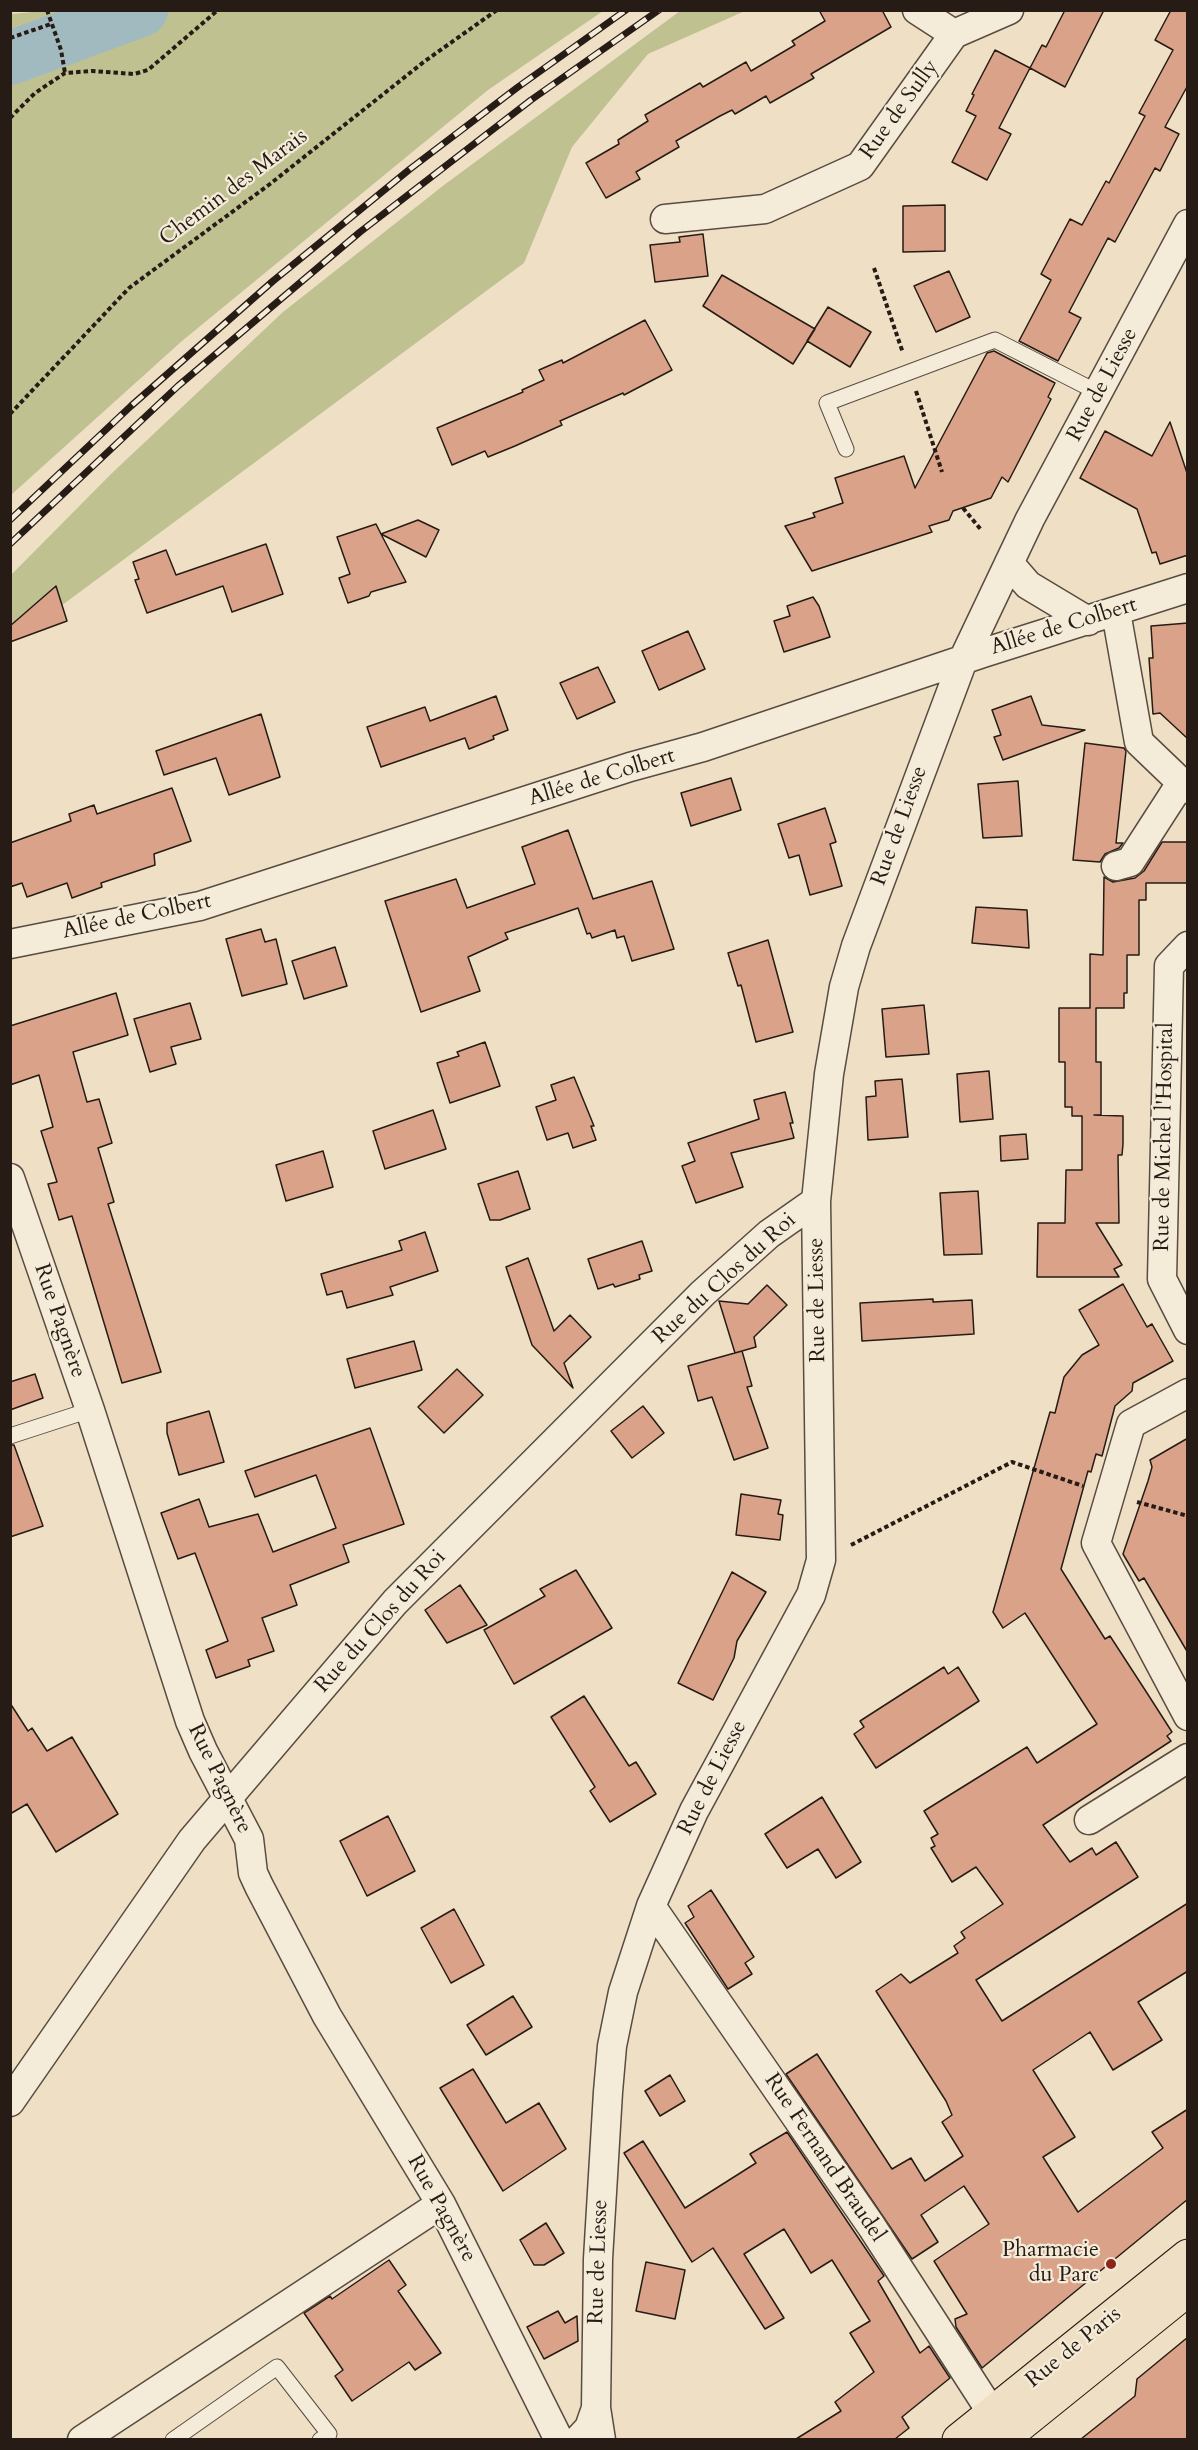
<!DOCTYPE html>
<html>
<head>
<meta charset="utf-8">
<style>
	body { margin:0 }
	#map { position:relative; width:1198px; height:2450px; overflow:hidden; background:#efe0c5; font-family:Cardo,serif }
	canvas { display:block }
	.frame { position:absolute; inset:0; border:12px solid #261b15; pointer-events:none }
</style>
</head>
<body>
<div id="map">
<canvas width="1198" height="2450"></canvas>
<div class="frame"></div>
</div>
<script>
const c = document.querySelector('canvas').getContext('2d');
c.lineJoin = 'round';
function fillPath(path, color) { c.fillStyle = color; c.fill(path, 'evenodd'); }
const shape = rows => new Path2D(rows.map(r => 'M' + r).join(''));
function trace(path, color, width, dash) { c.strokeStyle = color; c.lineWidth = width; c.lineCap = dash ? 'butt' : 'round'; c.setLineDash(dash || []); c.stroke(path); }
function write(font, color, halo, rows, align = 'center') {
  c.font = font + ' Cardo,serif'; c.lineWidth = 4.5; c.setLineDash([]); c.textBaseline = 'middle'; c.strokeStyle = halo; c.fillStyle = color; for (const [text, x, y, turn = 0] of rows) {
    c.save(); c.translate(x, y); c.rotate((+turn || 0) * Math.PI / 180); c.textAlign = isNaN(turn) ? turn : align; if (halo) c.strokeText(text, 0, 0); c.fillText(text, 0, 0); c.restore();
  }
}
fillPath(shape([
	[54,10,603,10,603,11,488,90,182,341,11,495,11,14],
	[680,11,745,11,648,54,572,147,524,263,11,643,11,575,111,474,283,312,444,185]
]), '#bfc191');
trace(shape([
	[10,58,141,10]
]), '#a0bac0', 54);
const building = shape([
	[819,10,882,10,891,27,811,74,814,78,770,103,766,96,735,114,732,110,720,116,676,141,679,147,636,172,640,179,606,198,586,163,619,144,618,140,648,121,645,115,700,83,703,87,746,62,751,71,795,45,792,41,825,21,819,10],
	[1065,10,1104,10,1065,87,1030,68,1042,45,1046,47,1065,10],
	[1171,10,1188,10,1188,85,1165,127,1179,134,1160,171,1155,168,1115,242,1108,238,1069,312,1081,318,1058,361,1019,341,1051,280,1041,274,1070,219,1082,225,1106,181,1109,183,1145,116,1139,113,1173,50,1155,40,1171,10],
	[995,50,1030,68,999,128,1011,134,987,180,952,162,976,116,966,111,974,95,972,94,995,50],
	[945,205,945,251,903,252,903,206,945,205],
	[703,234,708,276,655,282,650,245,680,242,679,237,703,234],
	[949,271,970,317,936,332,914,286,949,271],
	[722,275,815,329,793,364,703,306,722,275],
	[828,307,871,332,850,367,807,341,828,307],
	[645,320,672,370,624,395,623,393,560,421,562,425,515,446,488,457,485,451,452,465,437,428,523,392,522,390,544,380,539,370,562,360,563,363,645,320],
	[994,351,1055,383,1048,397,1051,399,1008,482,1002,477,991,498,953,511,949,520,929,526,932,532,812,571,785,526,815,517,813,513,843,503,835,478,904,456,915,488,987,353,994,351],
	[1170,422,1188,476,1188,555,1160,564,1156,552,1152,553,1137,509,1080,478,1105,431,1152,456,1170,422],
	[418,520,439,530,426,557,381,534,406,582,371,592,369,596,348,603,339,578,350,574,337,537,376,524,381,534,418,520],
	[266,544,283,594,232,612,223,586,147,613,135,580,139,579,133,562,166,550,176,575,266,544],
	[56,586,67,621,10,642,10,626,56,586],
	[813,597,819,606,830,637,784,652,774,621,790,616,787,606,813,597],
	[1188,623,1188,739,1160,713,1153,714,1149,658,1153,658,1151,626,1188,623],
	[688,631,705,669,659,690,642,651,688,631],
	[598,667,615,702,577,719,560,683,598,667],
	[496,696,508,730,493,736,494,739,469,749,465,738,381,767,367,727,425,707,430,721,496,696],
	[1031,696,1042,725,1085,730,1003,760,994,737,1001,735,992,710,1031,696],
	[261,714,280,777,229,795,216,758,164,775,156,751,261,714],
	[1085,743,1124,748,1126,751,1116,843,1123,843,1119,848,1105,854,1100,862,1073,860,1085,743],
	[731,778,741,810,691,826,681,793,731,778],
	[1018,781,1022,836,983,838,978,784,1018,781],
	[172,788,191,841,154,854,155,865,101,883,102,887,72,898,67,883,27,897,22,883,10,887,10,843,71,821,69,814,94,805,97,814,172,788],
	[825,808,836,842,830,844,842,886,810,895,799,855,789,858,778,824,825,808],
	[568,830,593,899,652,881,674,949,632,961,624,936,617,938,615,930,592,938,590,933,587,934,578,908,505,933,508,939,468,957,480,991,421,1012,385,901,456,879,467,908,535,884,522,847,568,830],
	[1162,842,1188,842,1188,883,1146,883,1146,900,1139,900,1139,955,1127,955,1127,993,1124,993,1124,1008,1096,1008,1096,1062,1101,1062,1101,1115,1094,1115,1123,1116,1123,1144,1122,1155,1118,1155,1119,1223,1096,1223,1122,1265,1114,1269,1119,1277,1037,1277,1038,1223,1065,1223,1066,1170,1082,1170,1082,1116,1072,1116,1072,1107,1065,1107,1065,1062,1059,1062,1059,1008,1090,1008,1090,954,1103,955,1104,877,1113,882,1135,878,1144,871,1162,842],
	[976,907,1027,910,1029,948,972,943,976,907],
	[261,929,265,942,276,939,287,984,242,996,226,939,261,929],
	[768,940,793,1032,756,1042,741,985,738,986,728,953,768,940],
	[335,947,347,986,304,999,292,961,335,947],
	[116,993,128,1035,73,1052,87,1102,99,1099,112,1143,98,1148,114,1202,108,1204,161,1372,122,1383,72,1216,59,1220,48,1184,57,1182,41,1131,53,1127,39,1075,10,1085,10,1026,116,993],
	[190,1003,201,1039,171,1047,176,1064,150,1072,134,1019,190,1003],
	[924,1005,929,1054,886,1057,882,1009,924,1005],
	[485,1042,500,1086,450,1103,437,1063,459,1056,457,1052,485,1042],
	[989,1071,993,1119,960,1122,957,1074,989,1071],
	[574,1077,594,1126,591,1126,596,1140,573,1148,568,1133,547,1140,536,1107,556,1100,551,1085,574,1077],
	[902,1079,908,1137,868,1140,866,1097,876,1096,875,1081,902,1079],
	[785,1092,793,1123,790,1123,794,1138,731,1153,743,1187,696,1203,682,1166,695,1161,688,1143,759,1119,754,1100,785,1092],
	[433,1110,446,1149,385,1169,373,1131,433,1110],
	[1026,1134,1028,1159,1001,1161,1000,1136,1026,1134],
	[323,1151,333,1187,286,1201,276,1165,323,1151],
	[518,1171,530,1209,500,1220,490,1220,478,1184,518,1171],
	[978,1191,982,1254,944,1255,940,1193,978,1191],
	[425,1232,438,1271,390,1287,393,1295,347,1308,342,1291,327,1295,321,1274,402,1250,399,1241,425,1232],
	[642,1241,652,1271,639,1275,640,1279,615,1287,613,1284,598,1289,588,1259,642,1241],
	[528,1258,554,1331,570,1315,591,1337,564,1363,573,1388,532,1345,506,1267,528,1258],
	[1123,1284,1147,1327,1152,1324,1173,1361,1133,1383,1132,1391,1115,1406,1102,1456,1096,1454,1091,1472,1088,1471,1061,1569,1105,1639,1110,1636,1147,1693,1172,1732,1167,1736,1171,1741,1043,1825,1070,1862,1092,1848,1096,1855,1116,1842,1138,1877,976,1980,1002,2021,1188,1903,1188,1971,1138,2002,1162,2040,1113,2070,1090,2032,1033,2070,1075,2137,1043,2157,1078,2212,1163,2148,1152,2132,1188,2109,1188,2199,982,2368,956,2327,955,2319,967,2314,934,2261,989,2224,964,2186,921,2215,938,2242,912,2259,786,2074,817,2054,892,2169,911,2158,925,2181,963,2156,942,2122,952,2115,946,2101,876,1991,901,1974,910,1983,958,1953,954,1946,965,1938,961,1932,1003,1904,976,1867,952,1882,931,1848,935,1846,931,1838,938,1834,924,1811,1027,1747,1037,1763,1097,1724,1025,1613,1003,1628,993,1612,1050,1412,1055,1413,1064,1377,1082,1355,1099,1345,1079,1310,1123,1284],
	[767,1285,787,1305,754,1337,756,1347,735,1353,719,1301,748,1304,767,1285],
	[933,1299,933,1302,972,1300,974,1334,862,1341,860,1303,933,1299],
	[414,1341,422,1370,355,1388,347,1359,414,1341],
	[742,1351,752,1386,747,1387,768,1448,734,1460,712,1397,698,1401,688,1366,742,1351],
	[457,1369,483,1395,444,1433,418,1407,457,1369],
	[35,1374,43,1398,10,1410,10,1382,35,1374],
	[643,1406,664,1433,632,1458,611,1431,643,1406],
	[209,1411,224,1462,179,1475,167,1433,167,1423,209,1411],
	[370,1428,404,1524,343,1545,349,1562,290,1585,297,1605,262,1618,274,1651,248,1660,250,1666,216,1678,206,1650,228,1641,195,1553,178,1559,161,1513,199,1499,209,1527,258,1514,273,1552,336,1528,316,1475,255,1497,245,1471,370,1428],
	[1188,1438,1188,1653,1144,1578,1139,1581,1123,1554,1148,1481,1152,1467,1150,1460,1188,1438],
	[10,1445,14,1445,43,1526,10,1537,10,1445],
	[741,1494,781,1500,778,1514,783,1515,780,1540,736,1535,741,1494],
	[576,1570,612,1628,514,1684,484,1630,545,1596,540,1589,576,1570],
	[732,1572,766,1592,737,1641,734,1658,713,1700,678,1683,732,1572],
	[460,1585,487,1625,447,1643,425,1610,460,1585],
	[944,1667,948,1674,958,1667,979,1701,876,1768,854,1734,864,1727,860,1721,944,1667],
	[584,1696,629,1766,636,1762,656,1794,610,1822,590,1791,595,1787,551,1717,584,1696],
	[10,1703,28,1731,32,1728,47,1751,72,1737,118,1814,56,1852,27,1804,10,1814,10,1703],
	[822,1797,861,1862,836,1878,818,1849,787,1868,765,1834,822,1797],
	[388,1816,415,1871,367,1896,340,1841,388,1816],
	[711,1890,754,1957,745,1963,752,1974,728,1989,685,1923,694,1917,688,1906,711,1890],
	[454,1909,484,1965,451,1983,421,1928,454,1909],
	[513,1996,532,2027,486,2055,467,2025,513,1996],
	[473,2069,506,2123,539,2103,566,2149,503,2191,440,2088,473,2069],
	[670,2075,685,2101,660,2116,645,2091,670,2075],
	[787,2132,884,2276,878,2281,920,2353,929,2346,950,2378,902,2417,909,2428,895,2439,796,2439,841,2411,835,2402,874,2372,850,2333,870,2321,832,2260,811,2273,784,2229,744,2254,784,2318,765,2329,713,2248,692,2262,624,2153,643,2141,685,2208,756,2163,750,2154,787,2132],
	[546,2223,564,2253,544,2265,534,2265,520,2240,546,2223],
	[389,2260,406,2285,398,2291,441,2353,415,2370,409,2362,352,2401,335,2376,343,2370,304,2313,330,2296,332,2299,389,2260],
	[646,2262,685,2270,675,2319,636,2311,646,2262],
	[558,2311,565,2323,577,2316,578,2341,544,2359,527,2327,558,2311],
	[1188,2337,1188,2439,1081,2439,1135,2396,1137,2379,1188,2337]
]);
fillPath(building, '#daa389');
trace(building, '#261b15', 1.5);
const lane = shape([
	[846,449,827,403,995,340,1099,393],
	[10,1436,90,1410],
	[173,2440,277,2367,329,2434,320,2440]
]);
const street = shape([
	[917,10,954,34],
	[665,219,765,209,860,166,954,34,1009,10],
	[1009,563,1028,585,1088,621],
	[1116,612,1139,742,1188,789],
	[1116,866,1130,862,1181,783],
	[10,944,200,906,630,767,703,747,983,653,1188,588],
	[1188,946,1169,966,1162,1279,1188,1330],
	[10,1178,90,1410,190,1721,203,1751,249,1839,253,1873,259,1886,327,2016,441,2204,559,2440],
	[1188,1393,1131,1424,1096,1543,1188,1716],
	[1089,1820,1188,1758],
	[651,1906,872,2227,992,2413],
	[10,2102,192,1840,395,1602,703,1293,769,1234,816,1201],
	[596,2408,598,2259,608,2092,612,2046,623,1992,651,1906,694,1811,811,1595,821,1560,816,1201,829,1074,844,987,856,946,963,660,1030,519,1188,224],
	[82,2440,441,2204],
	[578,2440,589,2428,596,2408,601,2440]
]);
const primary = shape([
	[959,2440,1188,2256],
	[1001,2440,1188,2289]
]);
trace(lane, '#584c41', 17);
trace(street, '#584c41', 31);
trace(primary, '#261b15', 35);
trace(shape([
	[47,10,61,50,65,73],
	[10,38,51,24],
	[10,118,35,93,65,73,92,71,134,74,148,70,218,10],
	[874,268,903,353],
	[916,391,942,472],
	[10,414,129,288,270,184,425,61,497,10],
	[963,508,982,531],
	[1137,1502,1188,1516],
	[851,1545,1012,1462,1083,1486]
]), '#261b15', 4, [4.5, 3]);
trace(lane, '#f5ebd9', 15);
trace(street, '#f5ebd9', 28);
trace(primary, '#efe0c5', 33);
const rail = shape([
	[10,520,131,406,273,281,410,169,518,87,626,10],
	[10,544,178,386,360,232,531,100,659,10]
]);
trace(rail, '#261b15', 7);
trace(rail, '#f5ebd9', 4.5, [14]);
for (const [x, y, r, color] of [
	[1111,2264,6,"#8f2418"]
]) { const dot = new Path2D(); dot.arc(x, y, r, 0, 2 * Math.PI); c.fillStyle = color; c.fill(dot); trace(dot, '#f5ebd9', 2); }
write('22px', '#261b15', '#f5ebd9', [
	["Rue de Sully",900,110,-54],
	["Chemin des Marais",234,188,-37],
	["Rue de Liesse",1103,385,-62],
	["Allée de Colbert",1064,627,-17],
	["Allée de Colbert",602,778,-17],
	["Rue de Liesse",900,826,-70],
	["Allée de Colbert",137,917,-12],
	["Rue de Michel l'Hospital",1165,1137,-89],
	["Rue du Clos du Roi",725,1279,-42],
	["Rue de Liesse",818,1300,-91],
	["Rue Pagnère",59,1321,71],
	["Rue du Clos du Roi",381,1622,-48],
	["Rue de Liesse",713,1778,-63],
	["Rue Pagnère",219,1779,64],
	["Rue Fernand Braudel",824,2158,56],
	["Rue Pagnère",441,2209,61],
	["Rue de Liesse",599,2262,-88],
	["Rue de Paris",1074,2348,-39]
]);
write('22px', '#261b15', '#f5ebd9', [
	["Pharmacie",1099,2251],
	["du Parc",1099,2276]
], 'right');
</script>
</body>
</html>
